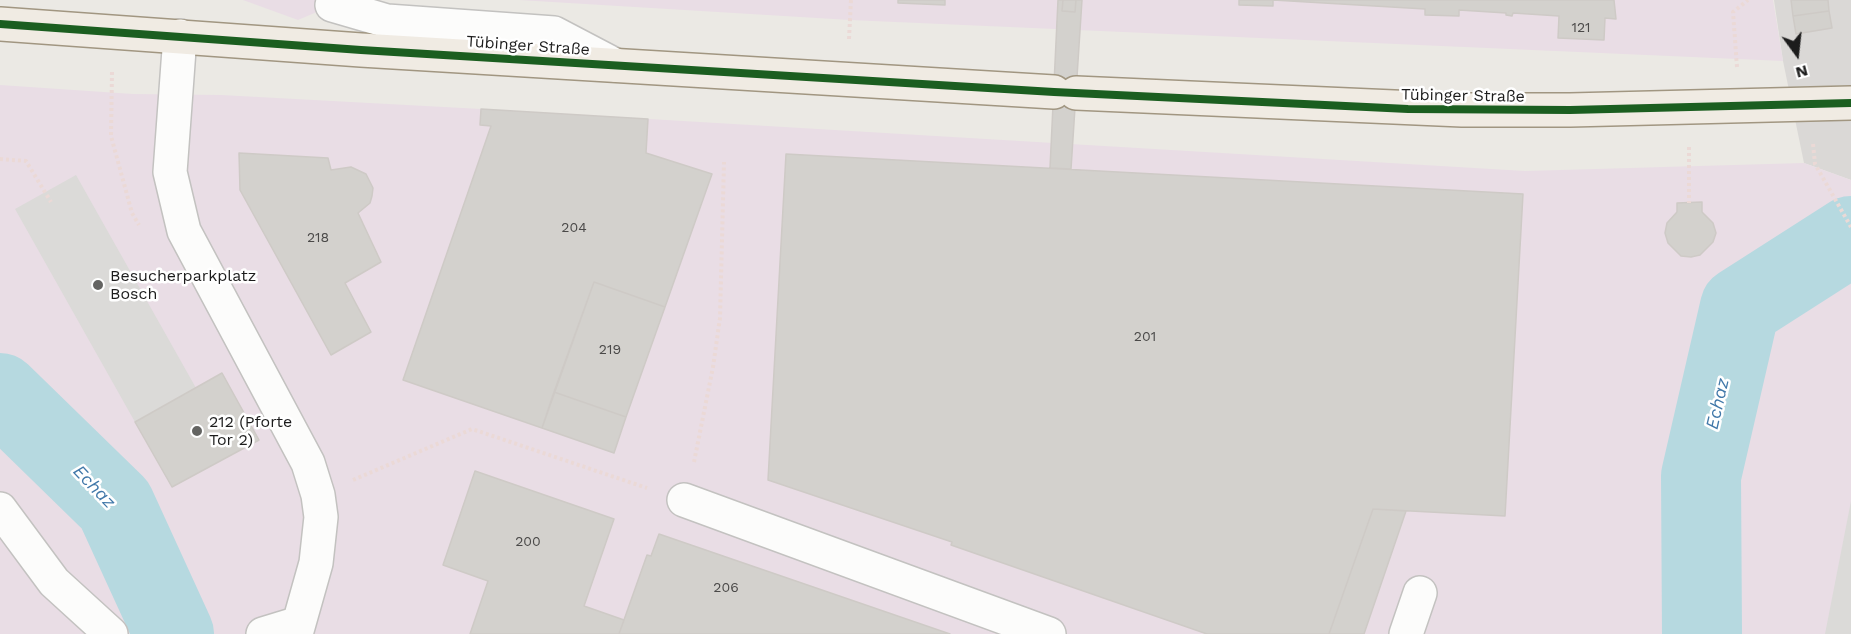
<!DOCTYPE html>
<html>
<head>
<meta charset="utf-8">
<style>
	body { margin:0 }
	#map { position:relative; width:1851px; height:634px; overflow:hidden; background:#ebe9e4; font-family:"Work Sans",sans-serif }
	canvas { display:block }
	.north { position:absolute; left:1767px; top:24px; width:60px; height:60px; -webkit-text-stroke:4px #fff; paint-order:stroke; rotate:165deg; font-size:16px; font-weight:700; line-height:24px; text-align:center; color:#1c1c1c }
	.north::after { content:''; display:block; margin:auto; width:21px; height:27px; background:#1c1c1c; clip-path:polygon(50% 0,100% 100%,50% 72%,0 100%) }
</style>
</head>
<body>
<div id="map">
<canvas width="1851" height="634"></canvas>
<div class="north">N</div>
</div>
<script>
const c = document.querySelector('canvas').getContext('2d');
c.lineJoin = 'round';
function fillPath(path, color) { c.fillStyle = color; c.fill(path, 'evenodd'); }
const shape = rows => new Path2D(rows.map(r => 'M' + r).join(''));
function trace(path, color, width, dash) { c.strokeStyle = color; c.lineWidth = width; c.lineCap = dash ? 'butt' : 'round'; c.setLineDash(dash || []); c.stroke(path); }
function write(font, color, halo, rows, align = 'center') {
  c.font = font + ' "Work Sans",sans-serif'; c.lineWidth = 5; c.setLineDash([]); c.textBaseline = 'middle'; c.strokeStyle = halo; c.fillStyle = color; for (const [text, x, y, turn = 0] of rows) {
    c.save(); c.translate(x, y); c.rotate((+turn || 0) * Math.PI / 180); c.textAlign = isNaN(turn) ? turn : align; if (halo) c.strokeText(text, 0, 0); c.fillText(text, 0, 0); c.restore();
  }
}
fillPath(shape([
	[1774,0,1851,0,1851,180,1804,163,1783,61]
]), '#dad8d6');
fillPath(shape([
	[243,0,345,0,298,20],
	[519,0,1773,0,1783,61,850,20],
	[0,85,133,94,221,95,481,109,1525,171,1804,163,1851,180,1851,634,0,634]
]), '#e9dde5');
fillPath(shape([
	[76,175,196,388,135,422,15,209],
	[1851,501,1851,634,1825,634]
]), '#dbdad8');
trace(shape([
	[0,393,115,505,174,634],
	[1702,634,1701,476,1740,307,1851,236]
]), '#b6d9e0', 80);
const building = shape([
	[898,0,945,0,945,5,898,3,898,0],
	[1058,0,1063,0,1062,11,1075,12,1076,0,1082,0,1071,169,1050,168,1058,0],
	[1063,0,1076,0,1075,12,1062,11,1063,0],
	[1239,0,1614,0,1616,19,1605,18,1604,40,1558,38,1559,16,1513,13,1512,16,1506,15,1506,13,1459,10,1459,16,1425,15,1425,9,1273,0,1273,6,1239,5,1239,0],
	[1791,0,1828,0,1829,11,1793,16,1791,0],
	[1829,11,1832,28,1796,34,1793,16,1829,11],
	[481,109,648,119,646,153,712,174,665,307,594,282,542,428,403,380,491,126,480,125,481,109],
	[239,153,328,158,331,170,351,167,366,174,373,188,372,196,370,203,358,213,381,262,345,283,371,332,331,355,240,190,239,153],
	[786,154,1523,194,1505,516,1373,509,1329,634,1207,634,951,545,952,542,768,480,786,154],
	[1702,202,1702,212,1713,223,1716,233,1713,242,1700,255,1691,257,1681,256,1668,243,1665,233,1667,223,1677,212,1677,203,1702,202],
	[594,282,665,307,626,417,554,392,594,282],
	[222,373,259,440,172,487,135,422,222,373],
	[554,392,626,417,614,453,542,428,554,392],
	[475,471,614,519,584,606,624,620,619,634,470,634,488,581,443,565,475,471],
	[1373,509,1406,511,1364,634,1329,634,1373,509],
	[659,534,950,634,619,634,647,555,651,556,659,534]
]);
fillPath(building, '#d3d1cd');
trace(building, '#cecac6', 1.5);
const minor = shape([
	[332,5,387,21,554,33,615,65],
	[180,36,170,172,184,231,308,463,318,495,321,517,316,563,296,634],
	[684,500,1049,634],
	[0,509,54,582,111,634],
	[263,634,299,623],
	[1406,634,1420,593]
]);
const major = shape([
	[0,24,361,50,1054,92],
	[1076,93,1462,110,1570,110,1851,103]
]);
trace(minor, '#c3c2c0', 36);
trace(major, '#a19681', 36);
trace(shape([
	[849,39,851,0],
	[1737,67,1733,12,1748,0],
	[112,72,111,136,132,213,139,225],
	[1813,144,1815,164,1851,227],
	[1689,147,1689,203],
	[0,159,26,161,51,202],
	[694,462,713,367,720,318,724,162],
	[353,480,472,429,647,488]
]), '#ebd9d6', 4, [3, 3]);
trace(minor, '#fcfcfb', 33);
trace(major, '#f0ebe3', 33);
trace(shape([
	[0,24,361,50,1054,92,1408,109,1570,110,1851,103]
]), '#1b5e20', 8);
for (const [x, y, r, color] of [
	[98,285,6,"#646462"],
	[197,431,6,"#646462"]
]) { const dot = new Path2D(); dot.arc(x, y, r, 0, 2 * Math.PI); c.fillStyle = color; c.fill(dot); trace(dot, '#fff', 2); }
write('14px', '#4a4948', null, [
	["121",1581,28],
	["204",574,228],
	["218",318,238],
	["201",1145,337],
	["219",610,350],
	["200",528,542],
	["206",726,588]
]);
write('16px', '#1c1c1c', '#fff', [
	["Tübinger Straße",528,46,4],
	["Tübinger Straße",1463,96,1]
]);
write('16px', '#1c1c1c', '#fff', [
	["Besucherparkplatz",110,276],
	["Bosch",110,294],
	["212 (Pforte",209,422],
	["Tor 2)",209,440]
], 'left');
write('italic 18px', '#4178a9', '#fff', [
	["Echaz",1718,404,-77],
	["Echaz",94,487,46]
]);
</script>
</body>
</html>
